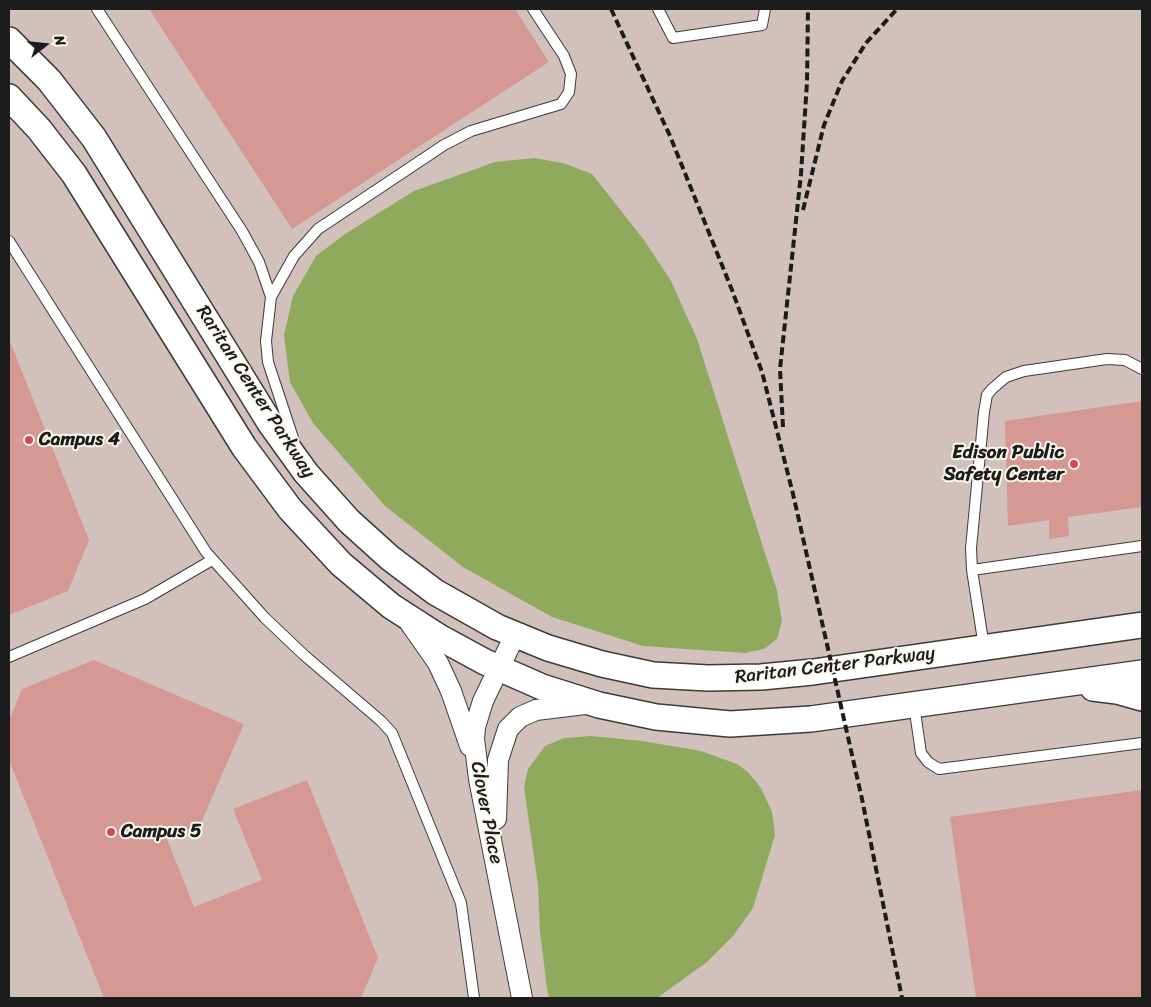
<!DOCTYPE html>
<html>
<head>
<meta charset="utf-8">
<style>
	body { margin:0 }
	#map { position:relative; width:1151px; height:1007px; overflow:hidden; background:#f5ead4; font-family:Sriracha,sans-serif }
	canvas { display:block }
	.frame { position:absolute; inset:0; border:10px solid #1c1c1c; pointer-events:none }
	.north { position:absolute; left:20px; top:20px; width:50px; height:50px; -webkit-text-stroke:4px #fbf7ec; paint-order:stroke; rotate:74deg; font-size:14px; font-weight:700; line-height:20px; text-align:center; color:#1c1c1c }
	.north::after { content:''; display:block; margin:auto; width:18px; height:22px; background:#1c1c1c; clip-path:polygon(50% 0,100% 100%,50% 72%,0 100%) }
</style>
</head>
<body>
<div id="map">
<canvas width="1151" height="1007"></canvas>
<div class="frame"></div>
<div class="north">N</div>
</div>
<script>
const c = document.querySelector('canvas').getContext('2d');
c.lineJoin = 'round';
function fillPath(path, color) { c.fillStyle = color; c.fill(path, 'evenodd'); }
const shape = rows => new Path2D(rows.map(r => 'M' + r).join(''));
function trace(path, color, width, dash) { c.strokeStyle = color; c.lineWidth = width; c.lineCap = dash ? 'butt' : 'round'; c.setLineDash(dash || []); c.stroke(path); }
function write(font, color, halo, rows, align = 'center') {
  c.font = font + ' Sriracha,sans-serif'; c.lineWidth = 4; c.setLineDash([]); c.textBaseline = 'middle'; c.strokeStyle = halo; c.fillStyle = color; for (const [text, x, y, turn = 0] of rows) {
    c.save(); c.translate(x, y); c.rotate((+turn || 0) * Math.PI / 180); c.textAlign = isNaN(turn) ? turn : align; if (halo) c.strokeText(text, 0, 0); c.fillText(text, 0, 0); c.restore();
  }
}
fillPath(shape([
	[9,9,1142,9,1142,998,9,998]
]), '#d1c0bc');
fillPath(shape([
	[534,158,563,163,592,174,644,240,671,281,697,339,777,591,782,621,777,639,764,649,745,653,643,646,552,617,463,567,385,506,313,423,290,382,284,335,293,296,316,256,345,234,414,191,495,162],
	[591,736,642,741,701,751,737,764,748,772,761,788,772,812,775,835,753,908,733,936,707,962,657,998,549,998,547,988,540,932,538,885,524,787,528,769,545,746,564,738]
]), '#8faa5c');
fillPath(shape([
	[149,9,515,9,549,62,292,229],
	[9,339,89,540,68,591,9,615],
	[1142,401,1142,507,1068,517,1069,536,1049,539,1049,520,1008,526,1005,421],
	[94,660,244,724,200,825,167,839,194,907,262,880,233,809,307,780,378,958,361,998,104,998,9,760,9,721,22,689],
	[1142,790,1142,998,976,998,950,817]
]), '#d69892');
const service = shape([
	[97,9,242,231,259,262,271,297],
	[658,9,673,38,762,25,765,9],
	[9,241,206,552,265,618,304,655,381,721,392,733,461,903,474,998],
	[294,441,268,362,266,341,271,297,294,256,318,229,444,145,471,131,561,104,569,92,571,74,564,56,533,9],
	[972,570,971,548,984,412,987,395,992,389,1006,377,1024,371,1107,359,1125,360,1142,369],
	[984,647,972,570,1142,546],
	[9,657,145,599,212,560],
	[914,705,921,753,928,762,939,769,1142,743]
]);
const minor = shape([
	[410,623,438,663,451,691,470,746],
	[515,635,483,701,475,727,474,739,479,779,522,998],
	[496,819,498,760,508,729,520,717,536,710,585,704]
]);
const tertiary = shape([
	[9,40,49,80,94,138,270,423,306,473,349,521,390,558,435,592,497,627,548,648,602,664,653,675,708,678,761,677,813,672,1142,625],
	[9,97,39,129,74,174,244,447,290,509,341,564,391,606,439,637,485,662,542,687,599,705,656,717,730,724,811,719,1142,673],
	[1093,688,1117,691,1142,698]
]);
trace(service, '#3d3b38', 12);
trace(minor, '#3d3b38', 22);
trace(tertiary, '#3d3b38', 28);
trace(service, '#fff', 10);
trace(minor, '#fff', 20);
trace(tertiary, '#fff', 25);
trace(shape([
	[611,9,670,136,732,290,762,372,793,494,862,799,902,998],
	[803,210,824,125,842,81,866,43,897,9],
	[783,427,780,369,801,174,807,82,808,9]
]), '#1c1c1c', 4, [8, 4]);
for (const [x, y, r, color] of [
	[29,440,5,"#d1495b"],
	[1074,464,5,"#d1495b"],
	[111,832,5,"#d1495b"]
]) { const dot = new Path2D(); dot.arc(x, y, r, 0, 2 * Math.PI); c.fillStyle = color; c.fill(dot); trace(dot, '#fbf7ec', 2); }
write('19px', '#1c1c1c', '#fbf7ec', [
	["Raritan Center Parkway",255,392,57],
	["Raritan Center Parkway",835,666,-7],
	["Clover Place",486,813,79]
]);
write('bold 19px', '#1c1c1c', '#fbf7ec', [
	["Campus 4",39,440],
	["Edison Public",1064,453,"right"],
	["Safety Center",1064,475,"right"],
	["Campus 5",121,832]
], 'left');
</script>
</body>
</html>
